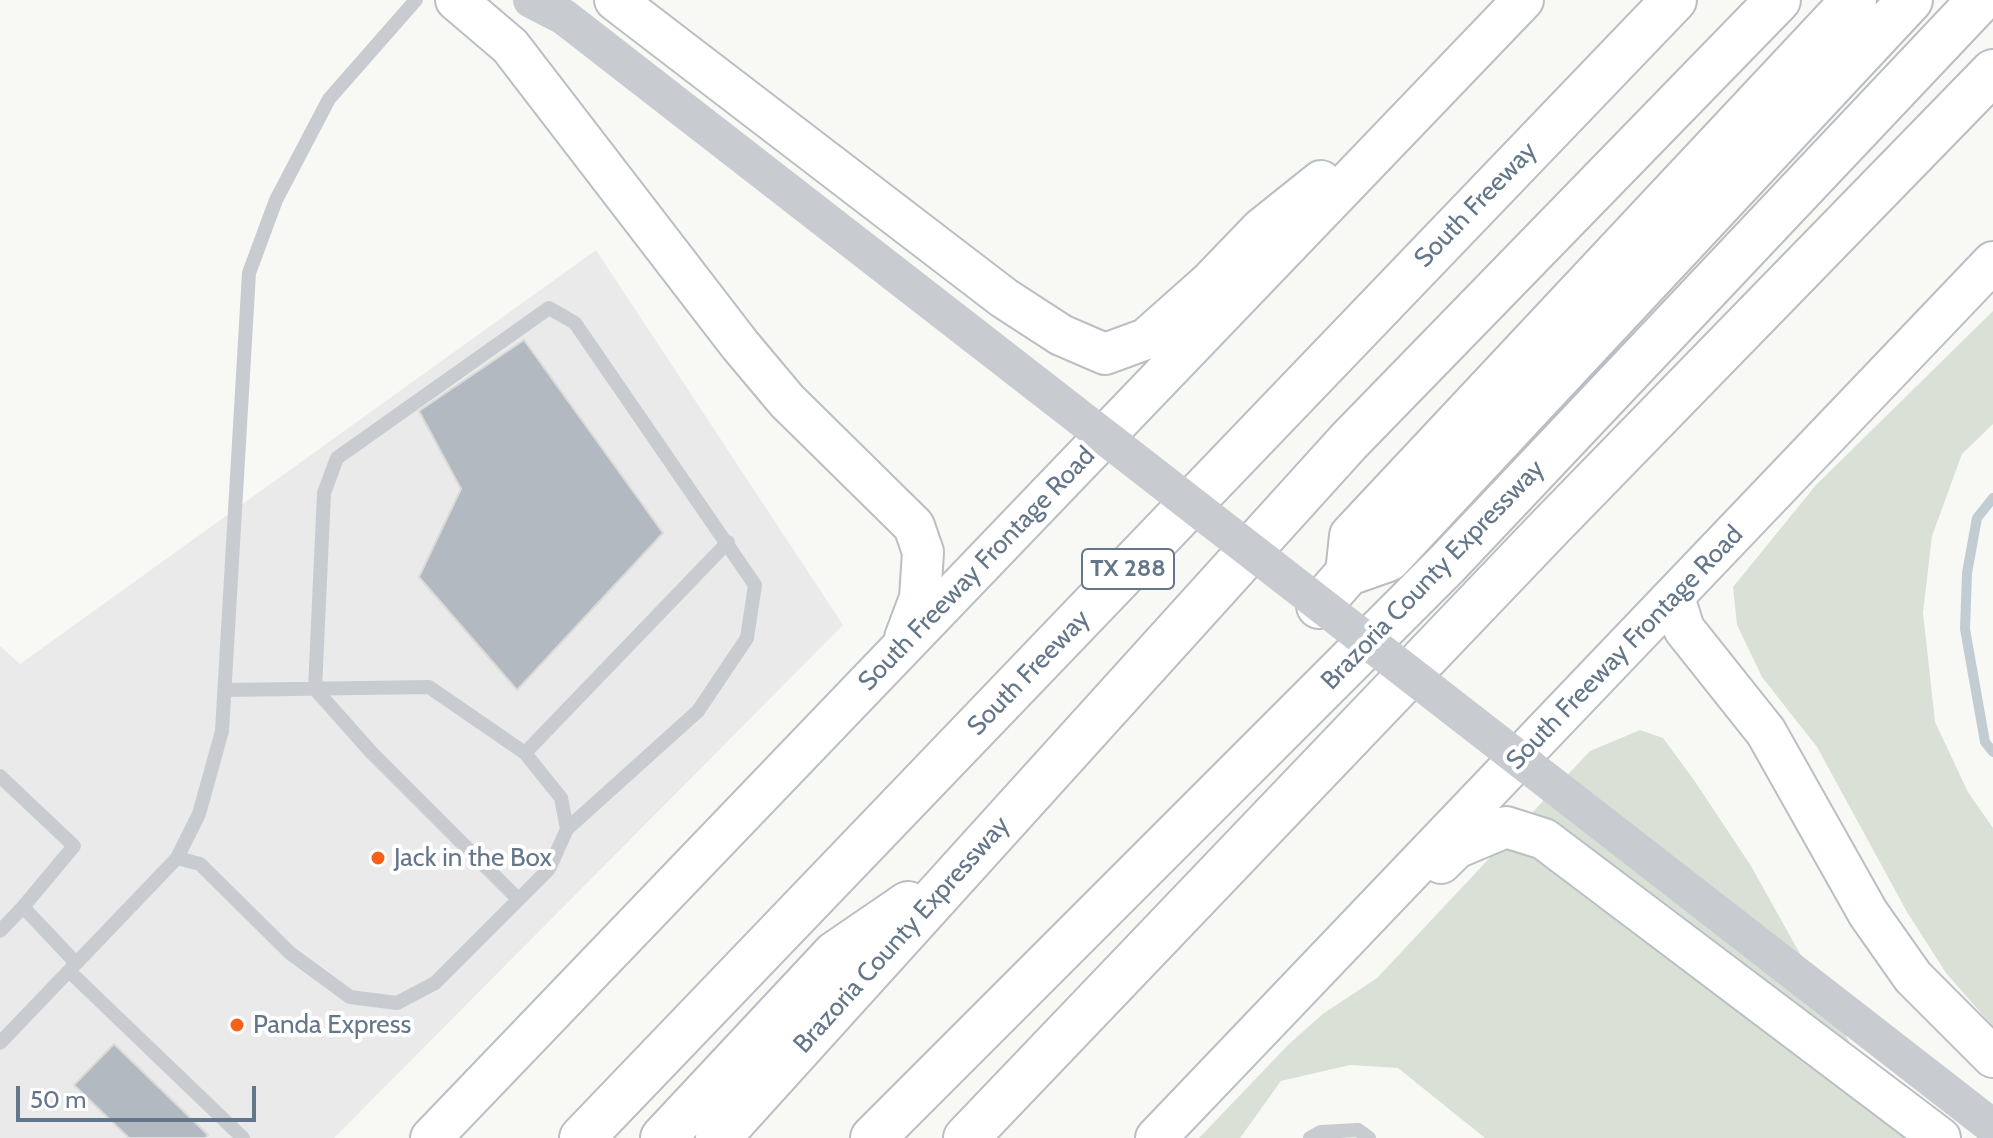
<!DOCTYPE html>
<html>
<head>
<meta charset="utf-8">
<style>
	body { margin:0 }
	#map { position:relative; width:1993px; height:1138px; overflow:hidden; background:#f8f9f5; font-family:Cabin,sans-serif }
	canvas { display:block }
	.scale { position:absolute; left:16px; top:1086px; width:240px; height:36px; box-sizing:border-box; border:4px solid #64768a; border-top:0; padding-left:10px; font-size:24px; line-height:28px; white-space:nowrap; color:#64768a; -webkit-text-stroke:6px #fff; paint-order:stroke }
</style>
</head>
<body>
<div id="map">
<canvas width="1993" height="1138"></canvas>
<div class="scale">50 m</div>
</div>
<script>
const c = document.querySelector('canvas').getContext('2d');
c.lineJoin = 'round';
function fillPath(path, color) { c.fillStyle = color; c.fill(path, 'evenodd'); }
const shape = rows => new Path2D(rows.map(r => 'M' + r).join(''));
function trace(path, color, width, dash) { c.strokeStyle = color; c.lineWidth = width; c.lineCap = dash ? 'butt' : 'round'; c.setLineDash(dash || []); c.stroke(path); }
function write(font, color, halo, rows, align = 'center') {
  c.font = font + ' Cabin,sans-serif'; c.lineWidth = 8; c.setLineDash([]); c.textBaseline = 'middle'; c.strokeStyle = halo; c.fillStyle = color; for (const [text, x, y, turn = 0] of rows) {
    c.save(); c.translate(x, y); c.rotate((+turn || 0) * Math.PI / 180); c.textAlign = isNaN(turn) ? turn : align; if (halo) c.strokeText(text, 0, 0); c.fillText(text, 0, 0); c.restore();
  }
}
fillPath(shape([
	[596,250,843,625,334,1138,0,1138,0,646,20,664]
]), '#e9eae9');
fillPath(shape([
	[1993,311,1993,424,1962,454,1932,536,1923,613,1935,722,1968,792,1993,828,1993,1027,1946,973,1907,912,1817,747,1762,677,1737,625,1733,587,1816,485],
	[1640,730,1663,738,1694,780,1751,866,1851,1045,1934,1138,1485,1138,1398,1068,1350,1065,1281,1081,1240,1138,1199,1138,1289,1044,1324,1013,1377,978,1590,751]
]), '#d9e1d6');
trace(shape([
	[1993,498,1977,518,1967,573,1965,629,1985,742,1993,752]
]), '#c2cdd3', 10);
const building = shape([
	[524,340,663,533,517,690,419,577,461,489,419,411,524,340],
	[114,1044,208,1135,205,1138,129,1138,74,1085,114,1044]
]);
fillPath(building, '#b2b9c1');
trace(building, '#dadad8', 2);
const secondary = shape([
	[456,0,510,46,740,345,787,401,914,526,923,552,920,598,905,638],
	[615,0,1004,298,1061,335,1105,354,1146,339,1209,283,1261,229,1321,181],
	[1674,597,1684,629,1766,732,1868,913,1913,977,1993,1057],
	[1441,863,1456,848,1506,827,1544,839,1940,1138],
	[431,1138,1523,0],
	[1156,1138,1993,262]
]);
const motorway = shape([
	[1348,573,1352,536,1854,0],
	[1319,606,1348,573,1388,559,1910,0],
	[582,1138,1674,0],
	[663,1138,835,954,908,904],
	[718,1138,1349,441,1778,0],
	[873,1138,1447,564,1980,0],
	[966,1138,1551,526,1993,72]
]);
trace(secondary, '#babfc4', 44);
trace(motorway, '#babdc1', 48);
trace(shape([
	[525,753,728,542],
	[0,776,74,846,23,907,76,963],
	[177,858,200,864,290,953,350,997,397,1003,435,983,549,869,567,829,561,798,525,753,429,687,225,690],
	[518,899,371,752,315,689,324,493,337,458,549,308,575,323,755,585,747,638,698,711,567,829],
	[0,931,23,907],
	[69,971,243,1138],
	[0,1043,177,858,199,814,222,731,249,273,276,200,329,99,416,0],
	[1310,1138,1321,1132,1358,1130,1369,1138]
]), '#c8ccd0', 14);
trace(shape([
	[531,0,564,17]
]), '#c8ccd0', 36);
trace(secondary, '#fff', 40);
trace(motorway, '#fff', 44);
trace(shape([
	[564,17,1993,1127]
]), '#c8ccd0', 36);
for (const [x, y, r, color] of [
	[378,858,8,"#f66018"],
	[237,1025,8,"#f66018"]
]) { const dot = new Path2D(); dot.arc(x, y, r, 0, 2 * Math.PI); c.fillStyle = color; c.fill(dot); trace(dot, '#fff', 3); }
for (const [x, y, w] of [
	[1128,569,92]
]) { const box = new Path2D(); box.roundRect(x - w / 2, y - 20, w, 40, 6); c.fillStyle = '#fff'; c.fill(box); trace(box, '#64768a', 2); }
write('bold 24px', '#64768a', null, [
	["TX 288",1128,569]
]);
write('26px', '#64768a', '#fff', [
	["South Freeway",1476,205,-46],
	["South Freeway Frontage Road",977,569,-46],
	["Brazoria County Expressway",1433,575,-46],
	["South Freeway Frontage Road",1625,648,-46],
	["South Freeway",1029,673,-46],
	["Brazoria County Expressway",902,935,-48]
]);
write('26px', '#64768a', '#fff', [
	["Jack in the Box",394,858],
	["Panda Express",253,1025]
], 'left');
</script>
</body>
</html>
